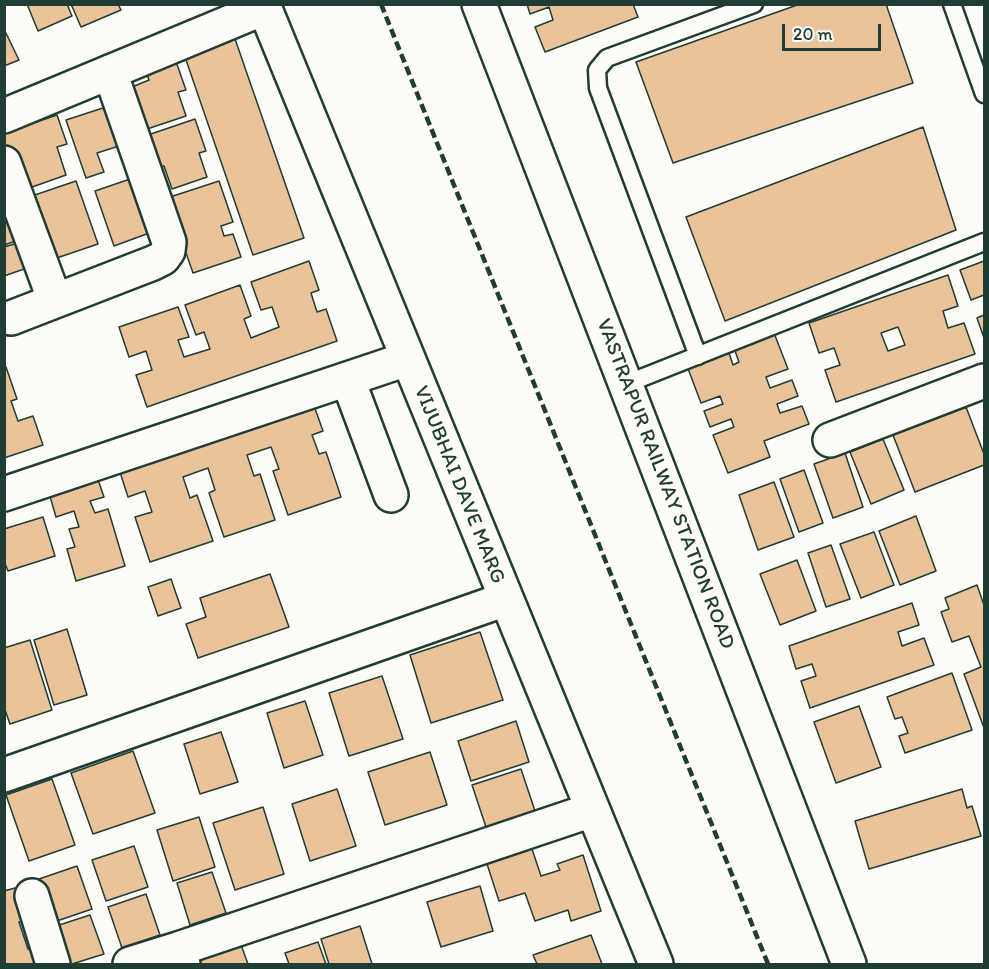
<!DOCTYPE html>
<html>
<head>
<meta charset="utf-8">
<style>
	body { margin:0 }
	#map { position:relative; width:989px; height:969px; overflow:hidden; background:#fdfcf7; font-family:Itim,sans-serif }
	canvas { display:block }
	.frame { position:absolute; inset:0; border:6px solid #1f3d34; pointer-events:none }
	.scale { position:absolute; left:782px; top:24px; width:99px; height:27px; box-sizing:border-box; border:3px solid #1f3d34; border-top:0; padding-left:8px; font-size:18px; line-height:21px; white-space:nowrap; color:#1f3d34; -webkit-text-stroke:4px #fdfcf7; paint-order:stroke }
</style>
</head>
<body>
<div id="map">
<canvas width="989" height="969"></canvas>
<div class="frame"></div>
<div class="scale">20 m</div>
</div>
<script>
const c = document.querySelector('canvas').getContext('2d');
c.lineJoin = 'round';
function fillPath(path, color) { c.fillStyle = color; c.fill(path, 'evenodd'); }
const shape = rows => new Path2D(rows.map(r => 'M' + r).join(''));
function trace(path, color, width, dash) { c.strokeStyle = color; c.lineWidth = width; c.lineCap = dash ? 'butt' : 'round'; c.setLineDash(dash || []); c.stroke(path); }
function write(font, color, halo, rows, align = 'center') {
  c.font = font + ' Itim,sans-serif'; c.lineWidth = 6; c.setLineDash([]); c.textBaseline = 'middle'; c.strokeStyle = halo; c.fillStyle = color; for (const [text, x, y, turn = 0] of rows) {
    c.save(); c.translate(x, y); c.rotate((+turn || 0) * Math.PI / 180); c.textAlign = isNaN(turn) ? turn : align; if (halo) c.strokeText(text, 0, 0); c.fillText(text, 0, 0); c.restore();
  }
}
const building = shape([
	[27,4,67,4,72,16,38,31,27,4],
	[71,4,118,4,121,10,81,27,71,4],
	[527,4,633,4,638,17,545,52,535,27,553,20,549,7,530,14,527,4],
	[800,4,886,4,913,83,673,163,636,62,800,4],
	[4,29,19,60,4,66,4,29],
	[234,36,304,238,253,255,184,54,234,36],
	[173,53,186,90,178,92,186,116,141,131,127,89,149,80,143,63,173,53],
	[109,106,122,145,97,153,104,172,86,178,66,120,109,106],
	[57,115,67,144,57,147,66,175,21,191,4,145,4,133,57,115],
	[195,119,206,151,199,153,207,177,172,189,164,166,154,169,142,137,195,119],
	[923,127,956,230,725,321,686,217,923,127],
	[133,178,152,232,114,246,95,191,133,178],
	[76,181,98,244,45,262,23,199,76,181],
	[219,181,233,222,221,226,224,236,233,234,241,257,193,273,167,198,219,181],
	[9,211,19,240,4,245,4,213,9,211],
	[18,243,27,268,4,276,4,247,18,243],
	[309,261,319,290,311,293,317,312,326,309,337,341,147,407,136,375,152,370,146,351,129,357,119,327,178,307,189,337,178,340,184,357,210,349,204,332,196,335,185,305,240,285,251,316,244,319,251,338,279,327,272,307,261,310,251,282,309,261],
	[984,261,984,295,971,300,960,270,984,261],
	[948,275,958,306,943,311,948,328,964,323,975,354,836,402,825,370,840,365,834,348,819,353,809,323,948,275],
	[898,327,905,345,888,351,881,333,898,327],
	[984,315,984,338,977,318,984,315],
	[774,333,788,369,766,377,770,388,792,380,798,396,777,404,780,413,802,406,809,424,764,441,770,457,728,473,713,435,734,427,731,419,710,427,704,411,723,404,720,396,701,403,687,366,728,350,733,365,739,362,734,348,774,333],
	[6,367,17,399,11,401,18,421,33,416,43,445,4,458,4,368,6,367],
	[312,400,323,431,312,435,319,454,326,452,341,497,288,515,273,471,279,469,271,447,247,455,254,476,260,474,275,520,224,537,209,493,215,490,208,468,183,477,190,498,197,495,213,541,150,562,135,517,152,512,145,491,128,497,118,466,312,400],
	[966,407,984,454,984,465,915,492,893,435,966,407],
	[883,439,904,490,871,504,850,452,883,439],
	[845,453,863,507,833,518,814,464,845,453],
	[94,468,104,497,90,501,95,513,108,509,125,566,76,581,67,549,75,547,69,529,79,527,74,511,56,517,46,483,94,468],
	[804,470,823,523,799,532,780,479,804,470],
	[774,482,794,537,758,550,739,495,774,482],
	[916,516,936,571,900,585,879,531,916,516],
	[43,517,55,556,8,571,4,561,4,529,43,517],
	[874,532,894,585,861,598,840,544,874,532],
	[831,545,850,599,826,607,808,553,831,545],
	[797,560,816,611,780,625,760,574,797,560],
	[270,574,289,627,198,658,186,624,206,617,200,598,270,574],
	[171,579,181,608,158,616,148,587,171,579],
	[977,585,984,605,984,728,964,674,981,667,969,636,952,642,941,612,949,609,945,598,977,585],
	[912,603,919,625,898,632,902,646,924,638,934,665,810,708,801,681,816,676,812,664,796,669,789,646,912,603],
	[67,629,87,695,54,705,34,640,67,629],
	[480,632,503,700,431,723,410,655,480,632],
	[30,640,52,710,10,724,4,707,4,648,30,640],
	[952,673,972,730,905,753,899,736,908,733,902,717,895,719,887,697,952,673],
	[382,676,403,739,349,756,329,693,382,676],
	[305,701,323,755,284,768,267,713,305,701],
	[859,706,881,767,836,783,814,722,859,706],
	[516,721,529,762,471,781,458,741,516,721],
	[221,732,238,782,200,794,184,744,221,732],
	[133,751,155,813,93,834,71,773,133,751],
	[430,752,447,805,385,825,368,772,430,752],
	[521,769,536,814,487,830,472,785,521,769],
	[52,779,75,845,29,861,6,795,52,779],
	[337,789,356,846,310,861,292,804,337,789],
	[962,789,967,808,972,806,981,836,869,869,855,821,962,789],
	[263,807,284,874,235,890,213,823,263,807],
	[199,817,215,867,173,881,157,830,199,817],
	[134,846,148,887,106,901,92,860,134,846],
	[532,849,541,876,560,870,557,864,583,855,601,911,571,921,568,910,535,921,525,893,499,901,487,864,532,849],
	[77,866,92,909,54,922,39,879,77,866],
	[212,872,226,913,190,925,177,883,212,872],
	[480,886,493,931,441,947,427,902,480,886],
	[15,888,26,920,19,922,28,949,36,947,42,964,4,964,4,891,15,888],
	[146,894,160,935,122,948,108,907,146,894],
	[90,915,104,954,72,964,62,964,50,928,90,915],
	[360,926,372,964,329,964,321,939,360,926],
	[591,935,602,964,537,964,533,955,591,935],
	[240,942,248,964,197,964,192,951,240,942],
	[318,942,326,964,289,964,285,953,318,942]
]);
fillPath(building, '#eac39a');
trace(building, '#1f3d34', 1.5);
const lane = shape([
	[952,4,984,94],
	[698,356,598,88,597,70,607,58,754,4],
	[626,384,984,242]
]);
const street = shape([
	[4,163,55,301],
	[11,318,153,263,163,258,168,251,169,242,110,72],
	[348,380,391,495],
	[830,440,984,381],
	[4,494,407,359],
	[4,775,506,599],
	[32,896,53,964],
	[130,964,178,949],
	[183,964,178,949,592,810]
]);
const secondary = shape([
	[263,4,656,964],
	[479,4,849,964],
	[4,116,264,8,265,4]
]);
trace(lane, '#1f3d34', 21);
trace(street, '#1f3d34', 38);
trace(secondary, '#1f3d34', 38);
trace(lane, '#fdfcf7', 16);
trace(street, '#fdfcf7', 33);
trace(secondary, '#fdfcf7', 33);
trace(shape([
	[381,4,768,964]
]), '#1f3d34', 4.5, [9, 4.5]);
write('21px', '#1f3d34', '#fdfcf7', [
	["VASTRAPUR RAILWAY STATION ROAD",665,484,69],
	["VIJUBHAI DAVE MARG",459,485,68]
]);
</script>
</body>
</html>
